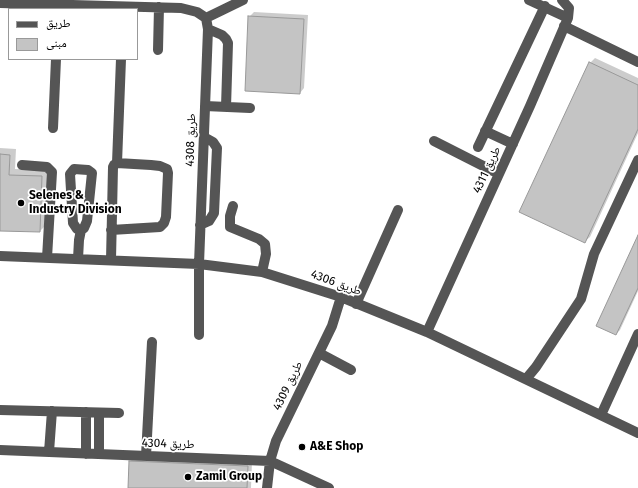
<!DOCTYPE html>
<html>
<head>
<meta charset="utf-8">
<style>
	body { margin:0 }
	#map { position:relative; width:638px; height:488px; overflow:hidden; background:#fff; font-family:"Fira Sans","Noto Naskh Arabic",sans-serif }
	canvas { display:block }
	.legend { position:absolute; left:8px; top:8px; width:130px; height:52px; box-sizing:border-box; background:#fff; border:1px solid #999; margin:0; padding:5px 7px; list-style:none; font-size:12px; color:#000 }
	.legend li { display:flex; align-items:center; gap:8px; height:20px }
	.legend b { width:20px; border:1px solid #999 }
</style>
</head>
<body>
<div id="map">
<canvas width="638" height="488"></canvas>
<ul class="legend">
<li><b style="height:5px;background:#555"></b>طريق</li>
<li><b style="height:11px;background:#c4c4c4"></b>مبنى</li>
</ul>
</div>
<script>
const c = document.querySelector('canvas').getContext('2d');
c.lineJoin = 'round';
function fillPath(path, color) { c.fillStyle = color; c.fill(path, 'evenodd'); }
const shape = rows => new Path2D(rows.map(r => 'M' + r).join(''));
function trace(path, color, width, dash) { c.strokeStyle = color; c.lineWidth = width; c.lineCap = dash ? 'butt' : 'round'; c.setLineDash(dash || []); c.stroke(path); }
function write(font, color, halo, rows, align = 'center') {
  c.font = font + ' "Fira Sans","Noto Naskh Arabic",sans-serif'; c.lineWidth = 3.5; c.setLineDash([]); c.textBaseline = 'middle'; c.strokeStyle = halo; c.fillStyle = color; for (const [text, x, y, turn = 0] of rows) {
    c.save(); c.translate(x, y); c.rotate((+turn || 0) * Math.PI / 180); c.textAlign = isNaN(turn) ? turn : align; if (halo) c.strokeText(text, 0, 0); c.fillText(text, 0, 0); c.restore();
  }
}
fillPath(shape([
	[254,12,308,15,304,88,300,93,249,17],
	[595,58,638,78,638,133,590,237,585,241,590,63],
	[0,148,16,149,15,169,48,170,46,225,40,231,0,230],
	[638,237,638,291,620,330,616,334],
	[135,456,252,462,251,488,129,488,130,461]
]), '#0003');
const building = shape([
	[248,16,304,19,300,94,245,91,248,16],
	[589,62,638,85,638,129,585,243,519,212,589,62],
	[0,154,10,155,9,175,42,176,40,232,0,231,0,154],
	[638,235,638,288,616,335,596,326,638,235],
	[129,461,248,466,247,488,128,488,129,461]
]);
fillPath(building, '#c4c4c4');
trace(building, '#999', 1);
trace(shape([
	[529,0,568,18],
	[0,3,181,8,197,12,206,18,208,29,199,264,199,335],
	[206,18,243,0],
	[564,26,638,62],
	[208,29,222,35,226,39,228,43,226,107],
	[158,50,159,7],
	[205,106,250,108],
	[53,128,56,59],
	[485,131,513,144],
	[434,141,499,174],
	[478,147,545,6],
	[117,163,121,59],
	[22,165,47,167,52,172,47,258],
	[233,206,230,216,230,227,259,239,265,244,266,254,262,272],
	[200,225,209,221,214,213,217,148,213,142,204,137],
	[0,256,199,264,262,272,341,297,427,332,638,433],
	[78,259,79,240,81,230,84,228,87,221,92,173,88,170,74,169,70,174,73,223,77,229,81,230],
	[111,260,113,167,114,165,117,163,151,165,160,166,167,169,168,173,166,217,164,223,160,227,111,230],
	[356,304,398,210],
	[427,332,530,106,568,18,569,8,562,0],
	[319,353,351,370],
	[526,379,536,367,581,299,594,254,638,160],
	[0,410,119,413],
	[601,415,638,334],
	[0,450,270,461,329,488],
	[49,452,52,411],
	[86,454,86,412],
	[99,454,99,413],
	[146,456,152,342],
	[267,488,270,461,276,441,332,326,341,297]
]), '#555', 10);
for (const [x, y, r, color] of [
	[21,203,4,"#000"],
	[302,447,4,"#000"],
	[188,477,4,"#000"]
]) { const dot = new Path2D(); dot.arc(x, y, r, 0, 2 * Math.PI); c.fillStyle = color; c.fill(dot); trace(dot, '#fff', 1.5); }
write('12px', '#000', '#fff', [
	["طريق 4308",191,140,-88],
	["طريق 4311",487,170,-65],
	["طريق 4306",336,283,20],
	["طريق 4309",288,386,-64],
	["طريق 4304",168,444,2]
]);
write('bold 12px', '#000', '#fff', [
	["Selenes &",29,196],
	["Industry Division",29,210],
	["A&E Shop",310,447],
	["Zamil Group",196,477]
], 'left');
</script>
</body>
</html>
